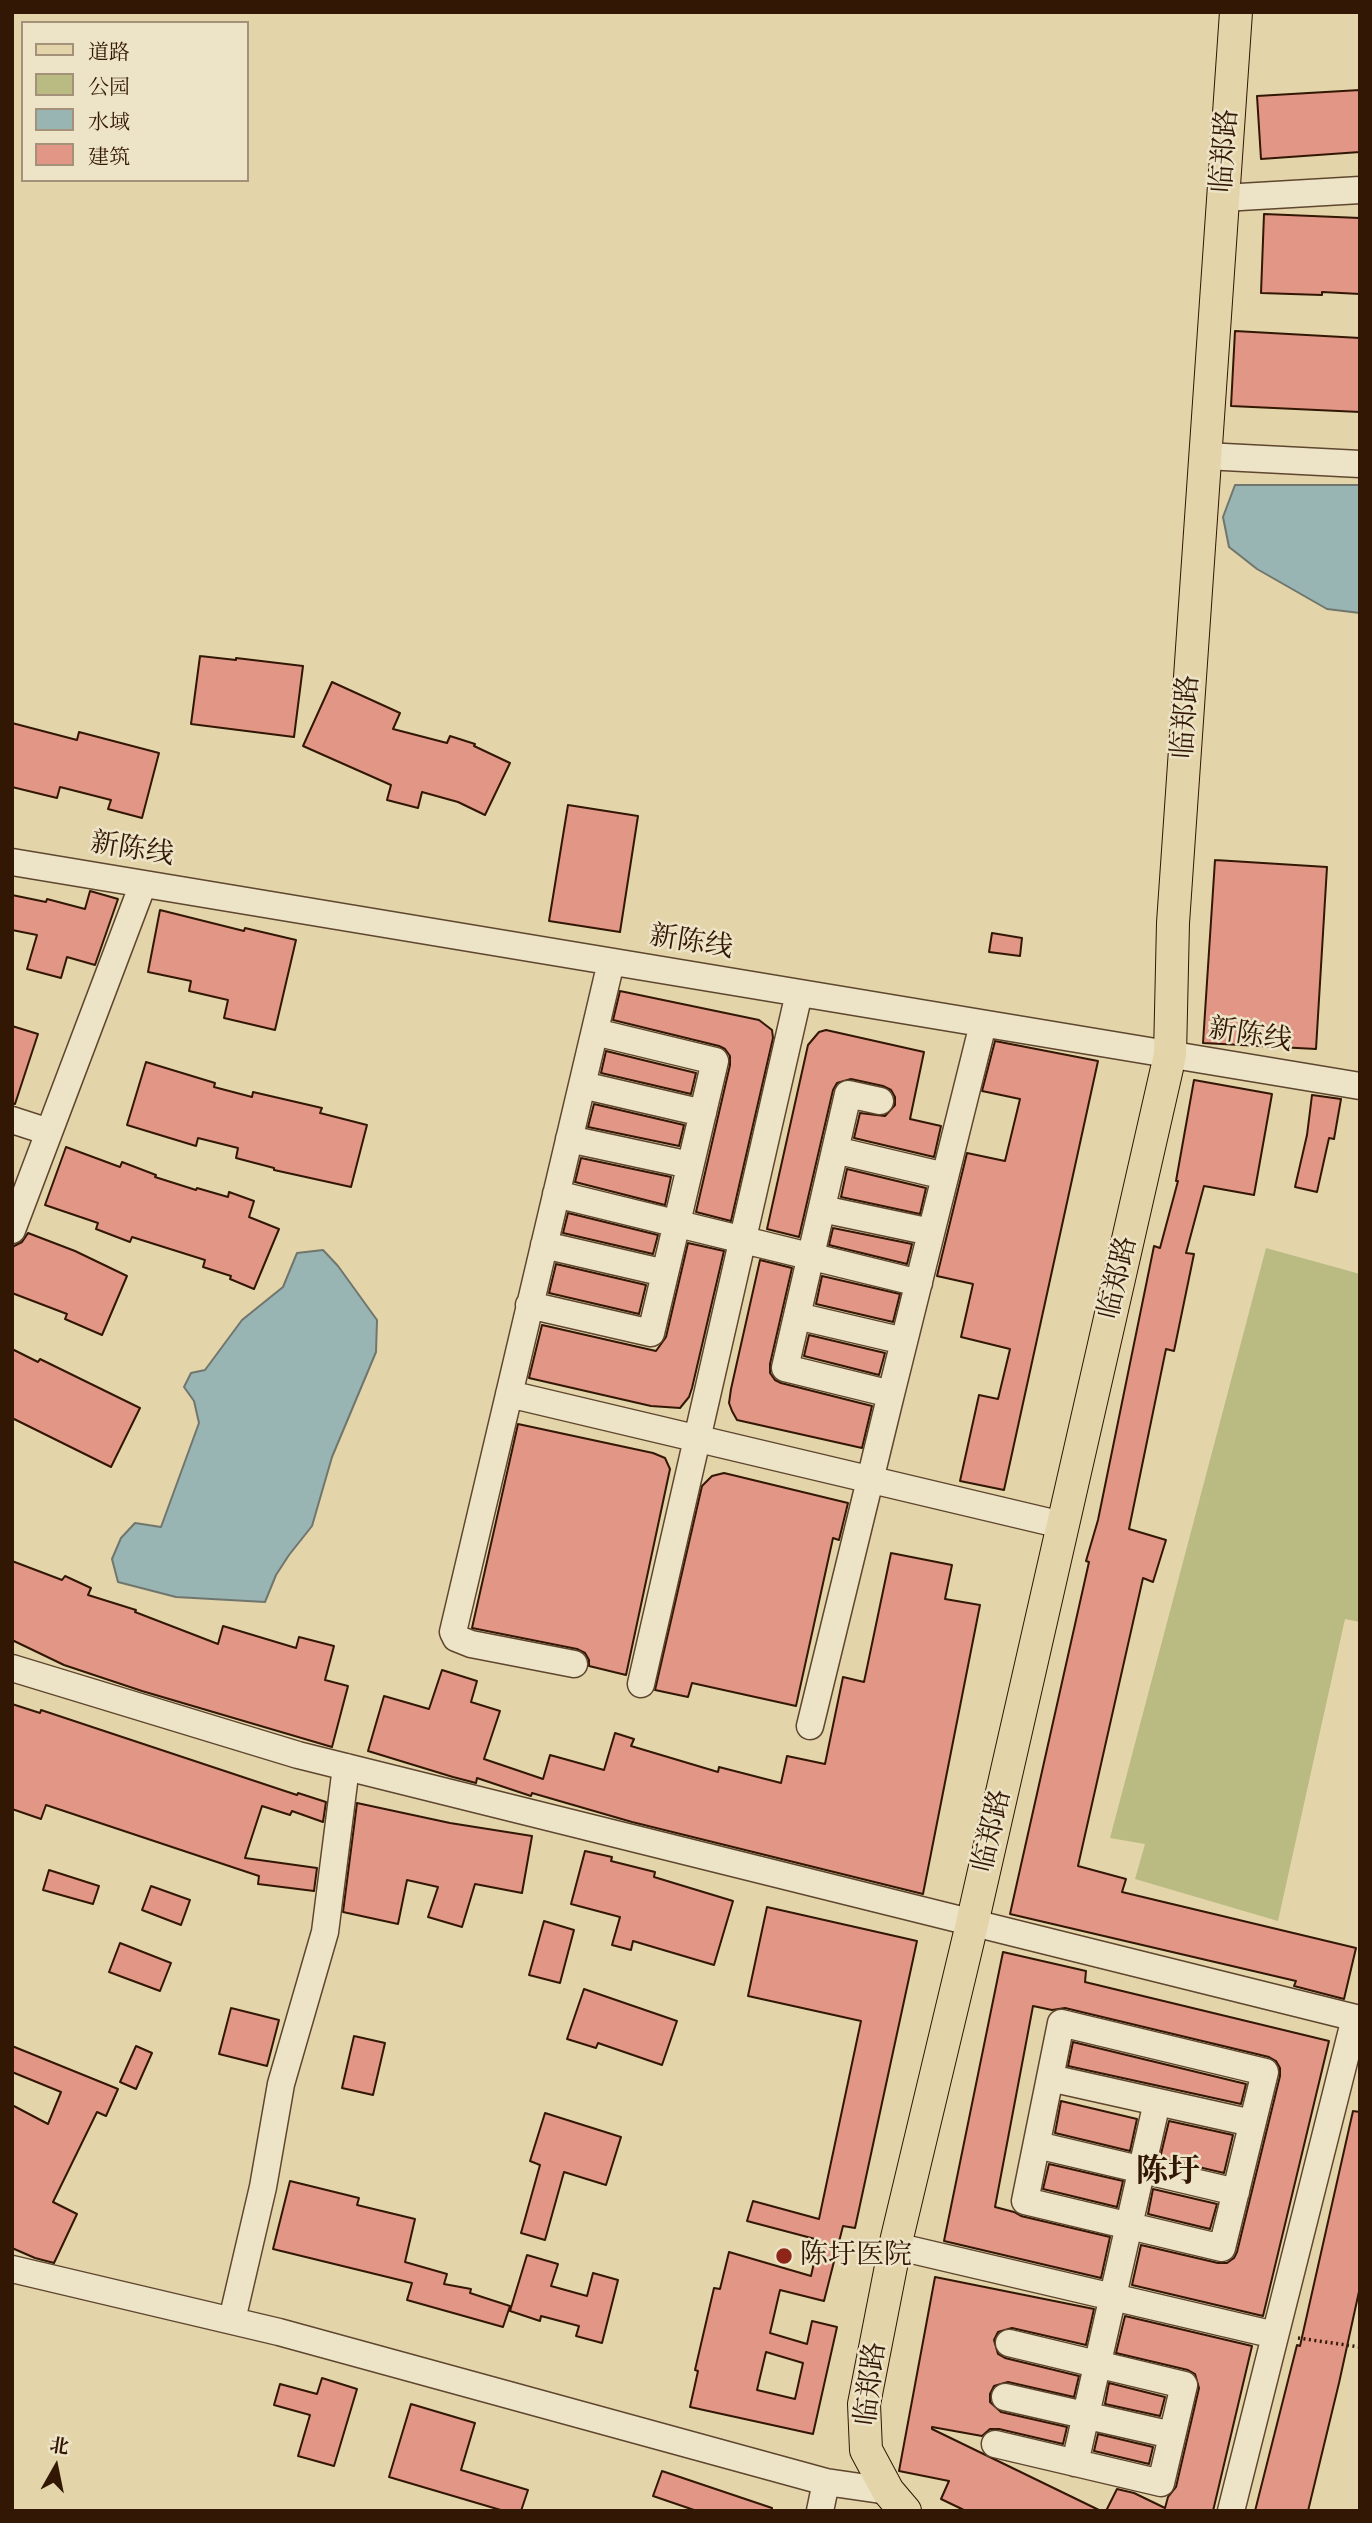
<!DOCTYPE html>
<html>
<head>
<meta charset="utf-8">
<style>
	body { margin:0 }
	#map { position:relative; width:1372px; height:2523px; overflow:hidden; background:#e3d4a9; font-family:"IM FELL Great Primer","Noto Serif SC",serif }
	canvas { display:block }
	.frame { position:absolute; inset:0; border:14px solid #331705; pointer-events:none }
	.legend { position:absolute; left:21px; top:21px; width:228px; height:161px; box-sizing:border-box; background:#ede3c7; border:2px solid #a39179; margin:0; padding:9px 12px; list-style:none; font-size:21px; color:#331705 }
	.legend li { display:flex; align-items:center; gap:14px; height:35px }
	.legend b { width:35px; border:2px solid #a39179 }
	.north { position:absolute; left:21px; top:2432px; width:70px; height:70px; -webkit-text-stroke:5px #ede3c7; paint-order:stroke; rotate:9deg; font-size:19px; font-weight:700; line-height:28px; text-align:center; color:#331705 }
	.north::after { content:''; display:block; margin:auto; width:24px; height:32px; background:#331705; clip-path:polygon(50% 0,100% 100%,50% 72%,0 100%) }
</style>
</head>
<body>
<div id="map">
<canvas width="1372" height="2523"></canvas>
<div class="frame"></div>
<ul class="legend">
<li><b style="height:9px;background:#e3d4a9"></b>道路</li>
<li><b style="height:19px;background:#babb83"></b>公园</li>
<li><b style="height:19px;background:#99b5b3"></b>水域</li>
<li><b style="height:19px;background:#e29685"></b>建筑</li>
</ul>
<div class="north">北</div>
</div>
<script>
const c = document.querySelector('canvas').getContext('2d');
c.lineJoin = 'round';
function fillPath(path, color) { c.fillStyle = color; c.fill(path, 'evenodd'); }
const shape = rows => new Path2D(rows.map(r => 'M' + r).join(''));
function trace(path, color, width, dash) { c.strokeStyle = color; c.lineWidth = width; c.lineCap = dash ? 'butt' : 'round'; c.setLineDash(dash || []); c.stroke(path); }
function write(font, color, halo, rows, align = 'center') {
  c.font = font + ' "IM FELL Great Primer","Noto Serif SC",serif'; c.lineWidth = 5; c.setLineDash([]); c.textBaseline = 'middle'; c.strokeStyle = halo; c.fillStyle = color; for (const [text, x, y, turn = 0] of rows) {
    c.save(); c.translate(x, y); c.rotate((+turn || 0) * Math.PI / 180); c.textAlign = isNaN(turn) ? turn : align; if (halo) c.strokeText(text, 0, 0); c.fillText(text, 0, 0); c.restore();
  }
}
fillPath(shape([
	[1266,1248,1360,1274,1360,1622,1345,1619,1278,1921,1135,1879,1145,1844,1110,1838]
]), '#babb83');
const water = shape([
	[1235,485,1360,485,1360,613,1327,609,1257,569,1229,547,1223,517,1235,485],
	[323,1250,338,1266,377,1320,376,1352,332,1457,312,1526,289,1555,276,1575,265,1602,176,1597,118,1582,112,1559,121,1538,135,1523,161,1527,199,1423,194,1401,184,1387,191,1373,205,1370,242,1320,283,1287,297,1253,323,1250]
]);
fillPath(water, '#99b5b3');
trace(water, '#70766d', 2);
const building = shape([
	[1360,90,1360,152,1261,159,1257,96,1360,90],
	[1264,214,1360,218,1360,294,1322,292,1322,295,1261,293,1264,214],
	[1235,331,1360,338,1360,412,1231,406,1235,331],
	[200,656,236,660,236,658,303,666,294,737,191,724,200,656],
	[332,682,400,713,393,729,447,743,450,736,475,744,474,746,510,763,485,815,458,802,422,792,418,808,387,800,391,785,303,746,332,682],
	[12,723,77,740,79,732,159,753,142,818,108,809,111,800,60,787,57,798,12,787,12,723],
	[568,805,638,816,620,932,549,921,568,805],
	[1215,860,1327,867,1316,1049,1203,1043,1215,860],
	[90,891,118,899,95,965,67,957,61,978,27,969,37,935,12,930,12,895,46,902,47,899,85,909,90,891],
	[160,910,244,931,245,928,296,940,275,1030,224,1018,228,1000,189,991,191,981,148,972,160,910],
	[992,933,1022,938,1020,956,989,952,992,933],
	[620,991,759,1020,772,1030,773,1038,731,1221,696,1212,730,1065,730,1056,725,1049,719,1046,613,1020,620,991],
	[12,1026,38,1034,15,1104,12,1103,12,1026],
	[826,1030,924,1052,910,1119,941,1126,934,1157,854,1138,860,1113,885,1116,895,1105,895,1097,891,1090,883,1086,851,1079,837,1083,833,1090,799,1237,767,1229,808,1045,819,1032,826,1030],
	[995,1041,1098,1061,1004,1490,960,1481,979,1395,998,1399,1010,1349,961,1337,973,1284,937,1276,967,1153,1005,1161,1020,1099,982,1091,995,1041],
	[606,1051,696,1073,691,1094,601,1073,606,1051],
	[146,1062,215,1083,214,1087,252,1097,253,1092,322,1108,320,1113,367,1125,351,1187,274,1170,274,1168,236,1158,238,1148,198,1138,196,1146,127,1125,146,1062],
	[1194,1080,1272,1094,1254,1195,1204,1186,1186,1253,1194,1254,1174,1351,1166,1349,1129,1529,1166,1540,1153,1582,1143,1578,1078,1866,1126,1879,1122,1892,1356,1948,1344,1999,1294,1986,1296,1981,1010,1914,1089,1562,1086,1561,1098,1520,1154,1246,1160,1248,1178,1181,1176,1181,1194,1080],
	[1312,1095,1341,1099,1334,1139,1329,1138,1317,1192,1295,1187,1307,1135,1312,1095],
	[594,1104,684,1125,679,1146,588,1127,594,1104],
	[66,1147,120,1167,122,1162,156,1175,155,1177,196,1190,197,1188,228,1197,229,1192,254,1201,249,1217,279,1229,254,1289,230,1279,231,1276,203,1267,205,1260,132,1237,130,1242,96,1229,98,1223,45,1205,66,1147],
	[581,1158,671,1177,665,1205,575,1182,581,1158],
	[847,1169,926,1188,920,1214,841,1197,847,1169],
	[568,1213,658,1235,653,1254,563,1233,568,1213],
	[833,1228,912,1244,907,1264,829,1245,833,1228],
	[28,1233,75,1251,127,1276,102,1335,65,1319,67,1314,12,1293,12,1249,14,1246,22,1242,28,1233],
	[688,1243,724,1251,692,1388,689,1397,680,1408,651,1406,529,1378,542,1325,656,1351,666,1337,688,1243],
	[760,1260,792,1268,770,1364,770,1373,775,1380,781,1383,872,1406,862,1448,737,1420,732,1411,729,1403,731,1389,760,1260],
	[556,1264,646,1285,639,1314,549,1293,556,1264],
	[822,1276,900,1294,893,1322,816,1304,822,1276],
	[809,1335,885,1353,879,1375,804,1356,809,1335],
	[12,1349,38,1362,40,1359,140,1408,111,1467,12,1418,12,1349],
	[518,1424,653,1453,665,1458,670,1469,626,1675,589,1666,589,1660,585,1653,577,1649,472,1628,518,1424],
	[724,1473,848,1503,839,1540,833,1538,796,1706,692,1683,688,1697,655,1690,702,1486,712,1476,724,1473],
	[891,1553,952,1565,945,1599,980,1605,923,1894,632,1822,532,1793,531,1796,477,1778,476,1783,453,1777,368,1751,384,1696,429,1709,442,1670,477,1681,471,1702,500,1711,484,1759,543,1779,550,1755,604,1770,615,1733,634,1739,631,1746,718,1772,719,1767,781,1783,787,1756,825,1764,843,1677,864,1682,891,1553],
	[12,1561,62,1580,65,1576,91,1588,88,1595,136,1610,135,1612,218,1644,223,1626,296,1648,299,1637,334,1646,325,1680,348,1686,332,1747,142,1691,64,1665,12,1640,12,1561],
	[12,1704,40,1713,41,1710,297,1795,298,1793,326,1802,323,1822,292,1811,290,1815,262,1806,245,1858,317,1868,314,1891,258,1884,259,1876,46,1805,41,1819,12,1809,12,1704],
	[357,1803,450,1823,532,1836,522,1893,475,1884,462,1927,428,1917,438,1887,407,1880,398,1924,343,1912,357,1803],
	[585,1851,612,1857,611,1861,655,1872,654,1877,733,1901,714,1965,633,1941,631,1950,612,1945,620,1917,571,1904,585,1851],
	[49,1870,99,1886,93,1904,43,1890,49,1870],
	[151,1886,190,1900,181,1925,142,1910,151,1886],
	[767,1907,917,1941,855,2228,843,2226,824,2301,780,2290,770,2333,807,2344,812,2321,837,2327,813,2434,690,2407,698,2371,695,2370,714,2288,720,2289,729,2252,811,2276,819,2240,747,2221,753,2201,819,2219,861,2021,748,1996,767,1907],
	[766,2352,803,2363,795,2399,757,2390,766,2352],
	[544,1921,574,1930,560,1983,529,1975,544,1921],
	[120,1943,171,1963,160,1991,109,1972,120,1943],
	[1003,1952,1086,1971,1085,1982,1329,2041,1263,2316,1132,2285,1141,2245,1218,2263,1227,2263,1234,2258,1237,2252,1280,2076,1280,2068,1276,2061,1269,2057,1065,2008,1052,2010,1033,2006,995,2207,1014,2212,1021,2216,1110,2237,1101,2278,944,2241,1003,1952],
	[584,1989,677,2021,662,2065,598,2043,596,2048,567,2039,584,1989],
	[231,2008,279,2020,267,2066,219,2054,231,2008],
	[354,2036,385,2043,373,2095,342,2088,354,2036],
	[1073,2042,1246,2084,1241,2104,1068,2066,1073,2042],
	[12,2046,118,2089,106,2116,97,2112,53,2202,77,2214,54,2263,35,2258,12,2248,12,2105,48,2124,61,2092,12,2072,12,2046],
	[136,2046,152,2053,136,2089,120,2082,136,2046],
	[1061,2101,1137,2119,1130,2151,1055,2133,1061,2101],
	[1353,2111,1360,2112,1360,2287,1339,2383,1308,2511,1255,2511,1297,2345,1300,2346,1353,2111],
	[545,2113,621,2137,606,2185,564,2172,545,2240,521,2233,540,2165,530,2161,545,2113],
	[1169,2121,1233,2135,1224,2173,1160,2158,1169,2121],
	[1049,2164,1123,2181,1117,2207,1043,2189,1049,2164],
	[290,2181,359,2198,357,2205,415,2219,405,2262,447,2274,444,2284,471,2289,470,2293,510,2306,503,2327,407,2300,412,2283,273,2249,290,2181],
	[1153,2189,1217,2204,1210,2229,1148,2214,1153,2189],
	[527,2255,558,2264,551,2286,587,2296,593,2273,618,2280,602,2343,576,2336,579,2326,541,2316,540,2321,510,2311,527,2255],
	[935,2277,1094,2309,1086,2345,1012,2328,998,2332,994,2340,998,2354,1005,2358,1079,2376,1074,2397,1008,2382,994,2386,990,2394,990,2402,1001,2412,1067,2427,1063,2444,999,2429,990,2429,982,2436,932,2427,932,2429,1101,2511,966,2511,941,2499,949,2481,899,2471,935,2277],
	[1125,2316,1252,2346,1213,2511,1106,2511,1117,2489,1134,2493,1165,2508,1168,2497,1176,2487,1199,2388,1195,2374,1188,2370,1116,2353,1125,2316],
	[322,2378,357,2389,334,2466,298,2456,310,2415,274,2405,280,2384,317,2394,322,2378],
	[1109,2383,1165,2397,1160,2416,1105,2404,1109,2383],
	[411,2404,475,2423,461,2470,528,2490,521,2511,504,2511,389,2477,411,2404],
	[1098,2434,1153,2447,1149,2464,1094,2451,1098,2434],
	[662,2471,772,2508,772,2511,697,2511,653,2496,662,2471]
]);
fillPath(building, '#e29685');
trace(building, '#331705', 2);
const minor = shape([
	[1223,198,1360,190],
	[1205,456,1360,464],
	[12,862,1360,1086],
	[582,1085,703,1113],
	[880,1101,848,1094,785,1368,891,1394,983,1024],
	[12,1120,49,1132],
	[569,1139,690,1165],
	[835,1150,945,1176],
	[556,1194,919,1283],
	[822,1209,931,1232],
	[12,1230,143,884],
	[544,1245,665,1273],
	[529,1305,651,1333,715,1061,595,1032],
	[797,1316,904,1341],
	[509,1394,1062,1525],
	[574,1664,471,1644,456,1638,453,1632,611,962],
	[12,1668,298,1755,1360,2019],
	[641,1684,799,993],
	[810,1726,891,1394],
	[1061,2023,1265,2072,1222,2248,1025,2201,1061,2023],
	[1050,2078,1252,2123],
	[1037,2145,1236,2192],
	[895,2246,1275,2335],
	[12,2269,279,2332,826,2482,888,2491],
	[232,2320,263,2187,281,2084,325,1932,346,1767],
	[1005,2397,1172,2435],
	[995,2444,1161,2483,1184,2385,1009,2343],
	[1075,2463,1157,2102],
	[820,2511,826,2482],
	[1231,2511,1355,2018]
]);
const major = shape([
	[905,2511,888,2491,866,2450,864,2404,895,2246,972,1924,1170,1055,1173,923,1236,12]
]);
trace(minor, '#5f462e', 29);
trace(major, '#331705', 34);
trace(shape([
	[1298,2338,1360,2347]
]), '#331705', 3.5, [2, 3.5]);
trace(minor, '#ede3c7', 26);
trace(major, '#e3d4a9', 32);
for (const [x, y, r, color] of [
	[784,2256,9,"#8f2418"]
]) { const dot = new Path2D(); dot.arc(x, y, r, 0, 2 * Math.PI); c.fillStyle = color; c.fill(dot); trace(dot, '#ede3c7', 2.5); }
write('28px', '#331705', '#ede3c7', [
	["临郑路",1226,151,-86],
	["临郑路",1187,717,-86],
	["新陈线",132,850,9],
	["新陈线",691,943,9],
	["新陈线",1250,1036,9],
	["临郑路",1119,1278,-77],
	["临郑路",993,1831,-77],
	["临郑路",872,2384,-83]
]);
write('28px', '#331705', '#ede3c7', [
	["陈圩医院",800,2256]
], 'left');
write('bold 32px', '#331705', '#ede3c7', [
	["陈圩",1168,2173]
]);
</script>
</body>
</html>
